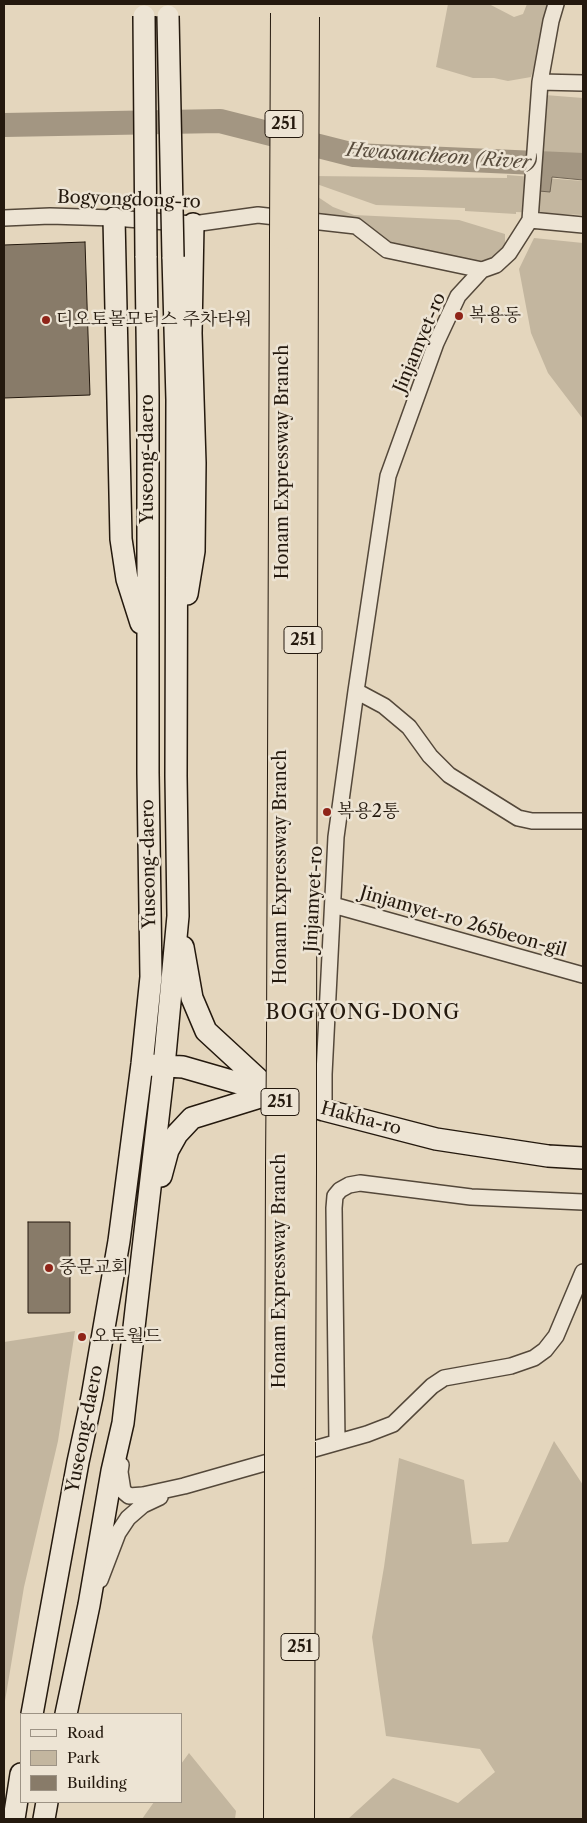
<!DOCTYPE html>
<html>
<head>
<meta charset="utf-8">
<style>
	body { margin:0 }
	#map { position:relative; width:587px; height:1823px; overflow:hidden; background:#e4d6bd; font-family:"Libre Caslon Text",serif }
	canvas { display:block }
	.frame { position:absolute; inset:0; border:5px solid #24190e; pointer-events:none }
	.legend { position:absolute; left:20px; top:1713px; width:162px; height:90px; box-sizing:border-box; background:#ede4d4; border:1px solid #9d9385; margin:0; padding:6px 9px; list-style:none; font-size:15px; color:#24190e }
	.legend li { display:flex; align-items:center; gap:10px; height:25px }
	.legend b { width:25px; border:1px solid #9d9385 }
</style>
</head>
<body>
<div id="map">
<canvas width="587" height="1823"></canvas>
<div class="frame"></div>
<ul class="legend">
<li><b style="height:6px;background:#ede4d4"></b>Road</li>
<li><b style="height:14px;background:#c3b69f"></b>Park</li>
<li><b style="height:14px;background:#887b69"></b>Building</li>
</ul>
</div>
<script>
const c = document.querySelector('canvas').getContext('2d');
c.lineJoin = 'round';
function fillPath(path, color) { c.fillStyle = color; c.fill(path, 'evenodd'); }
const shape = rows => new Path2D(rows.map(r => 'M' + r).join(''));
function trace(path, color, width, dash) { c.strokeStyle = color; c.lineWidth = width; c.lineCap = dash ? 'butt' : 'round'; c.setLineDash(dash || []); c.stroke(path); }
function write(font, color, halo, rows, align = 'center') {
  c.font = font + ' "Libre Caslon Text","Noto Serif KR",serif'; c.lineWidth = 5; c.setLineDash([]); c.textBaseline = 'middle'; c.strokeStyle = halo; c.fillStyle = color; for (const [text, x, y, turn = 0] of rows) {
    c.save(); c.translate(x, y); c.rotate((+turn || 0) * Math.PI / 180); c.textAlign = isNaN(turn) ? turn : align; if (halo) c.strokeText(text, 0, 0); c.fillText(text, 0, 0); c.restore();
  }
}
fillPath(shape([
	[448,4,489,4,514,17,523,14,527,4,552,4,531,77,508,81,494,78,473,78,436,67],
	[545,95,583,98,583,162,542,160],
	[507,175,583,181,583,215,539,213,516,212,516,214,465,211,465,208,376,205,311,182,312,176,507,178],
	[311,196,318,197,333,207,354,215,459,220,505,234,505,247,493,258,483,264,388,244,311,215],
	[534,238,583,243,583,419,548,373,531,333,519,269],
	[75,1331,58,1441,24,1587,4,1707,4,1342],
	[554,1441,583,1485,583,1819,348,1819,393,1778,458,1803,495,1772,480,1749,386,1736,372,1637,384,1567,399,1458,464,1480,472,1544,508,1542],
	[189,1753,236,1811,235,1819,142,1819,154,1802,181,1802,181,1764]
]), '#c3b69f');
const water = shape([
	[540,162,583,163,583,180,552,177,550,192,539,191,540,162]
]);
fillPath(water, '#a39682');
trace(water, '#706454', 1);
trace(shape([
	[4,125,220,121,354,155,583,165]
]), '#a39682', 24);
const building = shape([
	[85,242,90,395,4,398,4,245,85,242],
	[28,1222,70,1222,70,1313,28,1313,28,1222]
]);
fillPath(building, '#887b69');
trace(building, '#24190e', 1);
const street = shape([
	[540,82,583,83],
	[4,218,50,216,114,218,193,224,258,215,356,226,387,250,482,270],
	[530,220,583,225],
	[356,691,384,706,409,727,430,756,449,775,518,818,532,821,583,821],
	[333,905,583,975],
	[324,1110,324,1074,336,837,356,691,388,476,436,343,458,296,482,270,496,265,509,253,530,220,540,82,551,21,556,4],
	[337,1442,334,1208,335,1196,340,1190,349,1185,360,1183,471,1197,583,1202],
	[121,1465,120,1472,123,1491,129,1496,143,1495,184,1486,240,1470,367,1434,393,1424,432,1386,444,1378,511,1366,534,1358,545,1350,556,1336,583,1272],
	[100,1580,118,1533,128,1518,143,1505,160,1497]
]);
const secondary = shape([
	[114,218,121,539,127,579,141,623],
	[187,594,194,551,195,463,191,333,193,224],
	[183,947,192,998,206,1031,270,1090],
	[150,1065,183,1067,273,1093,324,1110,436,1139,548,1156,583,1158],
	[161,1176,168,1150,177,1134,192,1118,273,1093],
	[32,1714,78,1462,92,1397,119,1241,142,1064,151,977,148,773,148,396,146,256],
	[66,1714,89,1605,112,1471,123,1423,164,1066,178,916,176,776,177,400,173,257],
	[14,1819,21,1774],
	[44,1819,47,1802]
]);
const highway = shape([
	[281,1037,284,235],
	[302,1043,304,237],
	[301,1442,302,1171],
	[279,1445,280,1167],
	[278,1819,279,1477],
	[300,1819,301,1475]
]);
trace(street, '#54483a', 18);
trace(secondary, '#24190e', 24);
trace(highway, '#24190e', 30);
trace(street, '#ede4d4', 15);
trace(secondary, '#ede4d4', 21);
trace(highway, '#e4d6bd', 28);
const secondaryBridge = shape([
	[144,16,146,256],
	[168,16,173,257]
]);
const highwayBridge = shape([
	[284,235,285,13],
	[304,237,305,17],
	[280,1167,281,1037],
	[302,1171,302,1043],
	[301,1475,301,1442],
	[279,1477,279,1445]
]);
trace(secondaryBridge, '#24190e', 24, []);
trace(highwayBridge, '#24190e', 30, []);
trace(secondaryBridge, '#ede4d4', 21);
trace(highwayBridge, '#e4d6bd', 28);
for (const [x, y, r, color] of [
	[459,316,5,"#8f2418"],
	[46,320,5,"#8f2418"],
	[327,812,5,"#8f2418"],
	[49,1268,5,"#8f2418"],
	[82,1337,5,"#8f2418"]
]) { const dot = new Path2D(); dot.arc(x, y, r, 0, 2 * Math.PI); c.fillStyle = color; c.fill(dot); trace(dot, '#ede4d4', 2); }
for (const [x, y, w] of [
	[284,124,38],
	[303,640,38],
	[280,1102,38],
	[300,1647,38]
]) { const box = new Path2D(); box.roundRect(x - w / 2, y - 13.5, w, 27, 4); c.fillStyle = '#ede4d4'; c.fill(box); trace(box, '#24190e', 1); }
write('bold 16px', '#24190e', null, [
	["251",284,124],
	["251",303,640],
	["251",280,1102],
	["251",300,1647]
]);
write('18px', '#24190e', '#ede4d4', [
	["Bogyongdong-ro",129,200,2],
	["Jinjamyet-ro",420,343,-67],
	["Yuseong-daero",148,459,-90],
	["Honam Expressway Branch",283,462,-90],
	["Yuseong-daero",149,864,-91],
	["Honam Expressway Branch",281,867,-90],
	["Jinjamyet-ro",314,899,-87],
	["Jinjamyet-ro 265beon-gil",463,922,16],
	["Hakha-ro",361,1119,15],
	["Honam Expressway Branch",280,1271,-90],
	["Yuseong-daero",85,1429,-79]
]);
write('18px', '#24190e', '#ede4d4', [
	["복용동",469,316],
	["디오토몰모터스 주차타워",56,320],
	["복용2통",337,812],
	["중문교회",59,1268],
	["오토월드",92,1337]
], 'left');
write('italic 19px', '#574b3c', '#ede4d4', [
	["Hwasancheon (River)",442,157,4]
]);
c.letterSpacing = '1px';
write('20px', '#24190e', '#ede4d4', [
	["BOGYONG-DONG",363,1013]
]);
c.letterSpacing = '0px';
</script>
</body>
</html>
